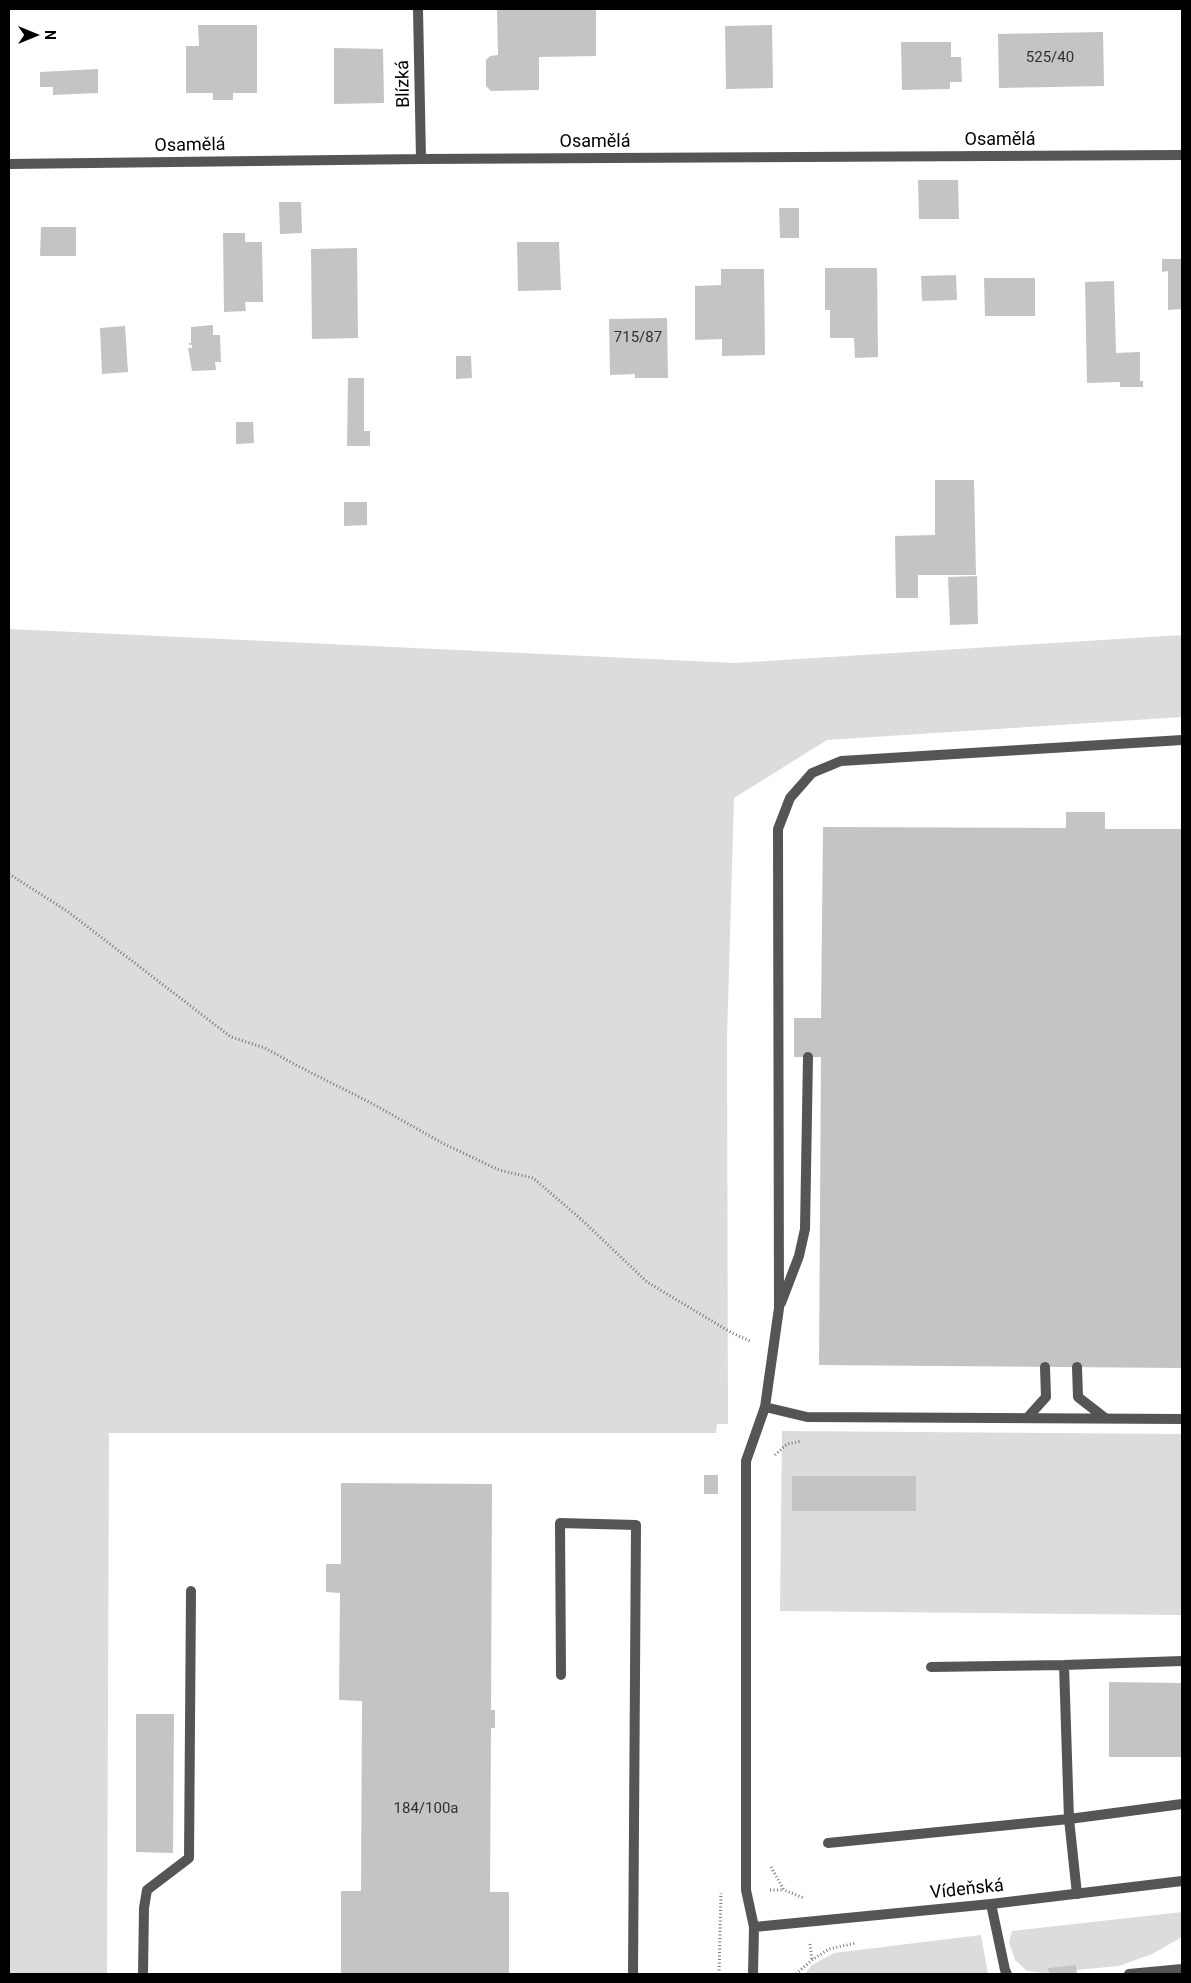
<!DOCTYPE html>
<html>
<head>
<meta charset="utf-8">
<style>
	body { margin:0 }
	#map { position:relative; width:1191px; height:1983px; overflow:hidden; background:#fff; font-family:Roboto,sans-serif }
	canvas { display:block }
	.frame { position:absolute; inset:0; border:10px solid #000; pointer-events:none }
	.north { position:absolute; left:10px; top:10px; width:50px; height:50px; -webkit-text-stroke:4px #fff; paint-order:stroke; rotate:90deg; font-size:14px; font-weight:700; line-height:20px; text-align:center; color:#000 }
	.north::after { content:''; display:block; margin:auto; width:18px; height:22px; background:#000; clip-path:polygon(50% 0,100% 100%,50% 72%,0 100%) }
</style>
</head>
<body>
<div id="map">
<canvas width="1191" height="1983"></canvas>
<div class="frame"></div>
<div class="north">N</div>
</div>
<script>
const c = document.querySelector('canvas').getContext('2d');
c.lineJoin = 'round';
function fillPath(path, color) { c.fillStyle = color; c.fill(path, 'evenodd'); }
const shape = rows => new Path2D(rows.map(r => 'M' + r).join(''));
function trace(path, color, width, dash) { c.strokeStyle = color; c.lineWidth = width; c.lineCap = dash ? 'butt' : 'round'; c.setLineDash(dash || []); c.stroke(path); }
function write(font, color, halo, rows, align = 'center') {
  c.font = font + ' Roboto,sans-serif'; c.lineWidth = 4; c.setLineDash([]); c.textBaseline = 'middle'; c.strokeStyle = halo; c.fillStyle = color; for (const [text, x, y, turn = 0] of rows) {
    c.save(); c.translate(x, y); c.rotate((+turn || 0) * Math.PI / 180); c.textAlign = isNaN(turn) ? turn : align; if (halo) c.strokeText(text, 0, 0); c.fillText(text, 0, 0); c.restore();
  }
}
fillPath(shape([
	[9,629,735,663,1182,635,1182,717,827,740,734,798,727,1040,728,1424,717,1424,716,1433,109,1433,107,1974,9,1974],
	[782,1431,1182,1434,1182,1615,780,1611],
	[1182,1912,1182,1937,1152,1954,1119,1966,1043,1973,1027,1971,1015,1960,1009,1942,1012,1931],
	[981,1935,988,1974,805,1974,812,1965,834,1953]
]), '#dcdcdc');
fillPath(shape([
	[534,9,596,9,596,56,539,57,539,90,491,91,486,86,486,60,490,56,498,55,497,10],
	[198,25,257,25,257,93,233,93,233,100,213,100,213,93,186,93,186,46,199,46],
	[772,25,773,88,726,89,725,26],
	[1103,32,1104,86,999,88,998,34],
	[901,42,951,42,951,57,961,57,962,82,950,82,950,89,902,90],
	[334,48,383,49,384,103,334,104],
	[98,69,98,93,53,95,53,87,40,87,40,72],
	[918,180,958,180,959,219,919,219],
	[279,202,301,202,302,233,280,234],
	[779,208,799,208,799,238,780,238],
	[41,227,76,227,76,256,40,256],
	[223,233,245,233,245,242,262,242,263,302,245,302,246,311,224,312],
	[517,242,559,242,561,290,518,291],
	[357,248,358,338,312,339,311,249],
	[1162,259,1182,259,1182,309,1168,310,1168,271,1162,272],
	[825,268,877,268,878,357,855,358,854,338,830,338,830,310,825,310],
	[721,269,764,269,765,355,722,356,722,339,695,340,695,286,721,285],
	[956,275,957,300,922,301,921,276],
	[984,278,1035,278,1035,316,985,316],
	[1114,281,1116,353,1140,352,1140,381,1143,381,1143,387,1120,387,1120,382,1087,383,1085,282],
	[667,318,668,378,635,378,635,374,610,375,609,319],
	[213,325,213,335,220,335,221,362,215,362,216,370,192,371,188,348,192,348,192,345,189,345,189,343,191,343,191,327],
	[125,326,128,372,102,374,100,328],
	[456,356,471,356,472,378,456,379],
	[348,378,364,378,364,431,370,431,370,446,347,446],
	[236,422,253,422,254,443,236,444],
	[935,480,974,480,976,575,918,575,918,598,896,598,895,536,935,535],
	[344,502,367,502,367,525,344,526],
	[977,576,978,624,950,625,948,577],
	[1066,812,1105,812,1105,829,1182,829,1182,1368,819,1365,821,1057,794,1057,794,1018,821,1018,823,827,1066,828],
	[704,1475,718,1475,718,1494,704,1494],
	[792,1476,916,1476,916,1511,792,1511],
	[341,1483,492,1484,491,1710,495,1710,495,1728,491,1728,490,1892,509,1892,509,1974,341,1974,341,1891,361,1891,362,1701,339,1700,340,1593,326,1592,326,1564,341,1564],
	[1109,1682,1182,1683,1182,1757,1109,1757],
	[136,1714,174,1714,173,1853,136,1852],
	[1076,1965,1077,1974,1049,1974,1048,1968]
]), '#c4c4c4');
trace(shape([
	[9,874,67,911,231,1037,265,1048,296,1065,373,1104,444,1144,499,1170,533,1178,582,1220,647,1282,732,1333,750,1341],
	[775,1455,787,1444,802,1441],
	[771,1867,784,1890,804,1898],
	[770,1890,784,1890],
	[810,1944,812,1960],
	[719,1974,721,1893],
	[796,1974,812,1960,829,1949,856,1943]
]), '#777', 3, [1, 2.5]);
trace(shape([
	[781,1303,799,1256,805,1229,808,1057],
	[1077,1367,1078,1397,1105,1418],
	[765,1407,779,1308,778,829,790,798,812,773,841,761,1182,740],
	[1028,1417,1046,1397,1045,1367],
	[1064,1665,1069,1819,1077,1894],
	[931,1667,1064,1665,1182,1661],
	[561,1675,560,1523,636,1525,633,1974],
	[828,1843,1069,1819,1182,1804],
	[991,1904,1005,1970,1007,1974],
	[754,1927,746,1890,746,1461,765,1407,807,1417,1182,1419],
	[143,1974,144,1908,147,1890,189,1858,191,1591],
	[1129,1974,1182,1969]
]), '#555', 10);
trace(shape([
	[418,9,421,159],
	[9,164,421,159,1182,155]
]), '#555', 10);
trace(shape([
	[753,1974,754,1927,991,1904,1182,1881]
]), '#555', 10);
write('15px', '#313131', null, [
	["525/40",1050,58],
	["715/87",638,338],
	["184/100a",426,1809]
]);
write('18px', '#000', '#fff', [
	["Blízká",404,84,-91],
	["Osamělá",1000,140],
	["Osamělá",595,142],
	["Osamělá",190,146,-1],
	["Vídeňská",967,1890,-6]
]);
</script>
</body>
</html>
